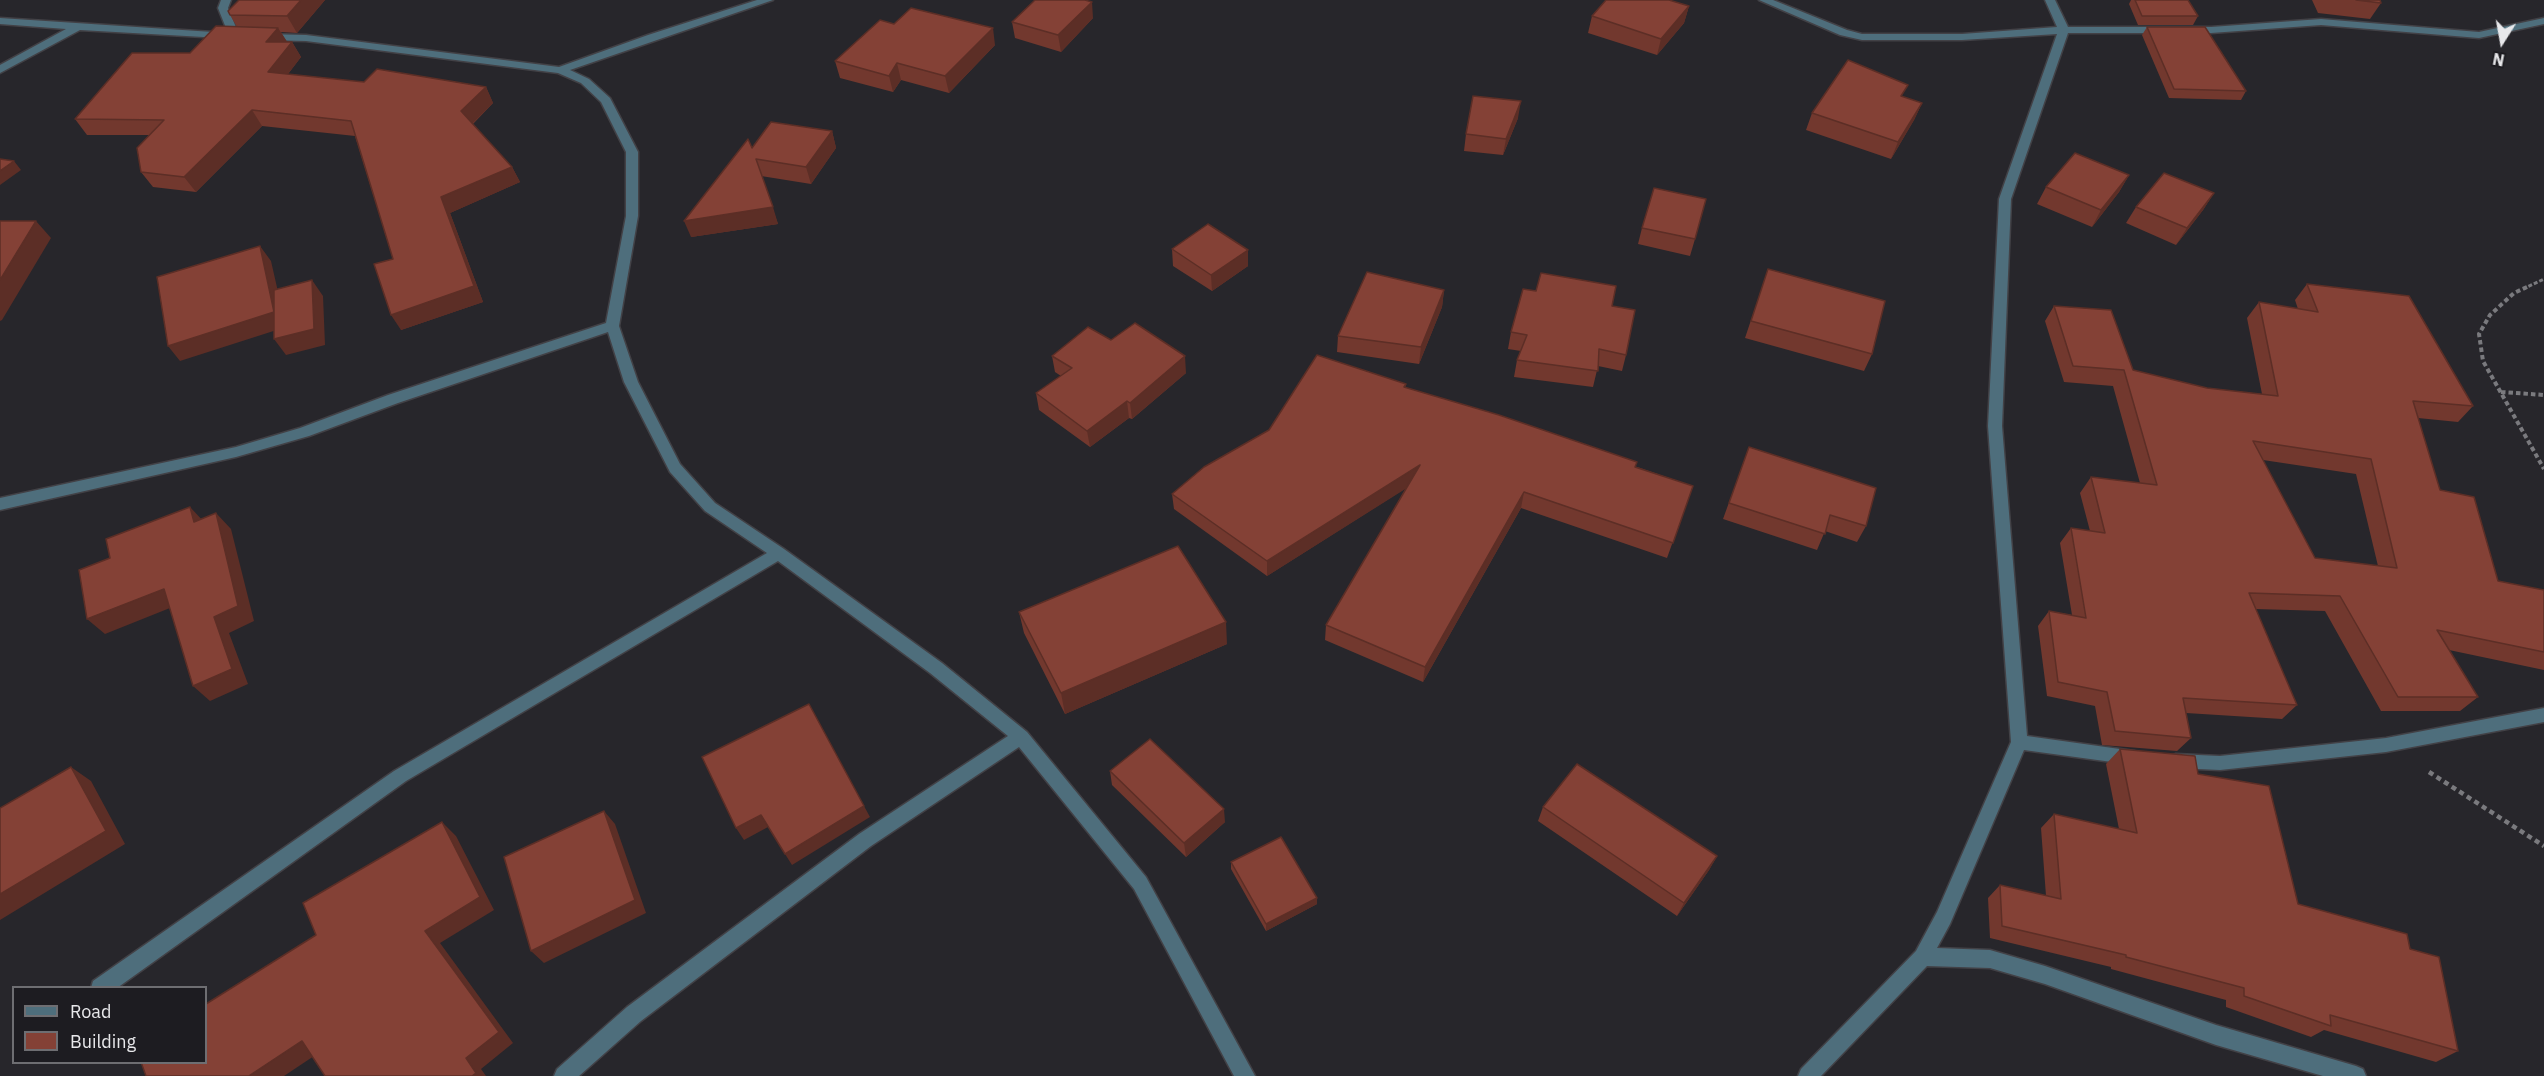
<!DOCTYPE html>
<html>
<head>
<meta charset="utf-8">
<style>
	body { margin:0 }
	#map { position:relative; width:2544px; height:1076px; overflow:hidden; background:#27262b; font-family:"IBM Plex Sans",sans-serif }
	canvas { display:block }
	.legend { position:absolute; left:12px; top:986px; width:195px; height:78px; box-sizing:border-box; background:#1d1c21; border:2px solid #6e6e72; margin:0; padding:8px 10px; list-style:none; font-size:18px; color:#e8e8eb }
	.legend li { display:flex; align-items:center; gap:12px; height:30px }
	.legend b { width:30px; border:2px solid #6e6e72 }
	.north { position:absolute; left:2472px; top:12px; width:60px; height:60px; -webkit-text-stroke:4px #1d1c21; paint-order:stroke; rotate:191deg; font-size:16px; font-weight:700; line-height:24px; text-align:center; color:#e8e8eb }
	.north::after { content:''; display:block; margin:auto; width:21px; height:27px; background:#e8e8eb; clip-path:polygon(50% 0,100% 100%,50% 72%,0 100%) }
</style>
</head>
<body>
<div id="map">
<canvas width="2544" height="1076"></canvas>
<ul class="legend">
<li><b style="height:8px;background:#4e6e7c"></b>Road</li>
<li><b style="height:16px;background:#844136"></b>Building</li>
</ul>
<div class="north">N</div>
</div>
<script>
const c = document.querySelector('canvas').getContext('2d');
c.lineJoin = 'round';
const shape = rows => new Path2D(rows.map(r => 'M' + r).join(''));
function trace(path, color, width, dash) { c.strokeStyle = color; c.lineWidth = width; c.lineCap = dash ? 'butt' : 'round'; c.setLineDash(dash || []); c.stroke(path); }
function fillPath(path, color) { c.fillStyle = color; c.fill(path, 'evenodd'); }
const minor = shape([
	[221,0,231,0,228,8,240,37,239,39,80,30,0,73,0,65,66,29,0,24,0,18,228,33,218,8,221,0],
	[757,0,773,0,570,70,589,79,610,98,638,152,638,216,619,326,638,382,680,464,715,503,784,549,942,663,1027,732,1146,877,1255,1076,1234,1076,1134,889,1019,747,871,846,641,1021,579,1076,554,1076,557,1069,627,1007,859,834,1008,736,930,673,778,561,406,781,117,988,91,988,93,981,394,771,767,553,705,511,670,472,624,382,608,332,398,403,309,436,236,457,0,510,0,498,236,447,300,428,388,395,606,323,626,216,626,152,601,102,581,83,558,73,306,41,265,40,260,37,265,34,306,35,559,67,648,35,757,0],
	[1759,0,1773,0,1847,30,1862,34,1962,34,2057,27,2045,0,2055,0,2068,27,2211,27,2321,19,2479,32,2544,18,2544,24,2479,38,2321,25,2211,33,2068,33,2011,199,2002,426,2027,736,2134,751,2140,753,2142,758,2140,763,2134,765,2024,750,1950,924,1937,948,1990,950,2045,966,2216,1025,2356,1066,2363,1069,2366,1076,2323,1076,2216,1045,2045,984,1990,968,1927,966,1821,1076,1798,1076,1801,1069,1916,951,1937,912,2011,742,1988,426,1999,199,2057,34,1962,40,1862,40,1840,35,1759,0],
	[2544,708,2544,722,2386,752,2220,770,2176,768,2170,766,2168,761,2170,756,2176,754,2220,756,2386,738,2544,708]
]);
trace(minor, '#424146', 3);
trace(shape([
	[2523,289,2544,279]
]), '#7a7a7e', 3, [4, 2]);
trace(shape([
	[2527,287,2514,293,2490,315,2479,334,2483,361,2544,469],
	[2501,392,2544,395]
]), '#7a7a7e', 4, [4.5, 3]);
trace(shape([
	[2429,772,2544,846]
]), '#7a7a7e', 4.5, [5, 4]);
fillPath(minor, '#4e6e7c');
fillPath(shape([
	[239,0,325,0,297,33,281,32,287,42,292,42,301,57,288,74,364,82,486,87,493,103,473,124,512,167,520,182,450,213,483,302,401,330,393,259,355,136,262,126,196,192,153,187,141,172,150,135,87,135,75,119,237,27,230,15],
	[2131,0,2188,0,2198,16,2193,25,2138,25,2129,4],
	[2312,0,2380,0,2381,3,2370,19,2318,13],
	[1689,6,1684,23,1657,55,1588,33,1592,16],
	[1093,18,1061,52,1015,38,1012,22],
	[894,24,995,45,949,93,901,80,893,92,840,78,835,61],
	[2147,27,2246,91,2241,100,2169,98,2142,35],
	[1903,97,1922,103,1914,120,1891,159,1806,130,1812,113],
	[1518,118,1503,155,1464,151,1466,134],
	[832,131,836,148,811,184,761,176,778,224,691,237,752,148],
	[2129,175,2119,192,2092,227,2037,204,2046,187],
	[2214,193,2203,210,2176,245,2126,223,2136,207],
	[1642,228,1695,239,1690,256,1638,244],
	[1172,249,1248,266,1212,291,1173,266],
	[1768,269,1872,354,1864,371,1745,338],
	[2307,284,2473,406,2458,422,2418,418,2440,490,2498,581,2544,590,2544,670,2449,650,2478,697,2460,711,2381,711,2325,611,2255,609,2297,705,2282,719,2186,713,2191,738,2177,751,2102,745,2095,706,2047,696,2038,626,2049,611,2072,615,2060,543,2071,528,2090,531,2080,493,2091,477,2140,483,2113,386,2064,382,2045,321,2054,306,2133,370,2207,388,2262,394,2247,318,2259,302,2298,309,2295,300],
	[2263,460,2356,474,2378,566,2315,558],
	[1444,290,1442,307,1419,364,1337,352,1338,336],
	[1612,306,1626,355,1622,371,1598,366,1593,387,1514,377,1517,360,1521,351,1508,349,1511,332],
	[1111,340,1186,373,1132,419,1129,418,1090,447,1039,410,1036,393,1061,376,1055,372,1052,356],
	[1406,384,1405,388,1693,486,1667,558,1521,508,1423,682,1325,640,1326,625,1406,488,1267,576,1174,509,1172,494],
	[1749,447,1866,526,1857,542,1825,531,1817,550,1723,519],
	[1019,612,1227,644,1065,714,1024,633],
	[2120,749,2198,774,2298,904,2410,949,2458,1051,2436,1062,2324,1030,2311,1037,2226,1007,2226,1000,2111,969,2111,967,1990,938,1988,898,2000,885,2046,896,2041,828,2054,814,2119,829,2106,764],
	[1110,771,1225,822,1186,857,1112,785],
	[1543,807,1717,856,1709,870,1677,916,1538,821],
	[1231,862,1317,904,1266,931,1231,869]
]), '#72382e');
fillPath(shape([
	[301,0,325,0,297,33,287,16],
	[1092,2,1093,18,1061,52,1058,35],
	[1689,6,1684,23,1657,55,1661,39],
	[278,28,288,43,266,42],
	[993,28,995,45,949,93,945,76],
	[292,42,301,57,278,87,268,72],
	[897,63,901,80,893,92,889,76],
	[486,87,493,103,469,127,461,111],
	[1521,101,1518,118,1503,155,1506,139],
	[1922,103,1914,120,1891,159,1898,142],
	[252,110,262,126,196,192,184,177],
	[832,131,836,148,811,184,806,167],
	[14,161,21,170,0,185,0,171],
	[512,167,520,182,450,213,483,302,401,330,391,315,441,197],
	[2129,175,2119,192,2092,227,2101,210],
	[2214,193,2203,210,2176,245,2187,228],
	[773,207,778,224,691,237,684,221],
	[36,221,51,238,2,320,0,321,0,280],
	[260,246,271,261,286,327,180,361,168,346],
	[1248,250,1248,266,1212,291,1211,275],
	[312,280,323,296,325,345,286,355,274,339],
	[1444,290,1442,307,1419,364,1421,347],
	[1185,356,1186,373,1132,419,1130,403],
	[1127,401,1129,418,1090,447,1087,431],
	[1420,465,1418,481,1267,576,1267,561],
	[1524,492,1521,508,1423,682,1425,667],
	[190,507,205,523,194,522],
	[216,513,231,529,254,621,229,633,248,684,210,701,193,686,214,617],
	[164,589,180,604,105,634,87,619],
	[1226,622,1227,644,1065,714,1061,693],
	[71,767,91,781,125,844,0,920,0,894],
	[864,806,870,817,792,865,785,854],
	[1224,809,1225,822,1186,857,1184,843],
	[604,811,615,824,646,913,544,963,531,951],
	[761,815,768,827,744,840,736,828],
	[442,822,456,836,494,910,440,943,513,1043,481,1069,486,1076,472,1076,425,931],
	[1717,856,1709,870,1677,916,1684,903],
	[1317,898,1317,904,1266,931,1266,924],
	[302,1041,320,1052,284,1076,249,1076]
]), '#5c2e26');
const building = shape([
	[239,0,301,0,287,16,230,15,228,11,239,0],
	[1035,0,1085,0,1092,2,1058,35,1012,22,1035,0],
	[1606,0,1669,0,1689,6,1661,39,1592,16,1606,0],
	[2135,0,2188,0,2198,16,2142,16,2135,0],
	[2356,0,2380,0,2381,3,2356,0],
	[911,8,993,28,945,76,897,63,889,76,835,61,880,20,894,24,911,8],
	[216,26,278,28,266,42,292,42,268,72,364,82,377,69,486,87,461,111,512,167,441,197,474,286,391,315,374,264,393,259,351,121,252,110,184,177,141,172,137,148,164,120,75,119,132,53,190,53,216,26],
	[2147,27,2205,27,2246,91,2174,89,2147,27],
	[1848,60,1908,85,1901,96,1922,103,1898,142,1812,113,1848,60],
	[1473,96,1521,101,1506,139,1466,134,1473,96],
	[771,122,832,131,806,167,756,159,773,207,684,221,748,139,752,148,771,122],
	[2075,153,2129,175,2101,210,2046,187,2075,153],
	[0,159,14,161,0,171,0,159],
	[2164,173,2214,193,2187,228,2136,207,2164,173],
	[1654,188,1706,199,1695,239,1642,228,1654,188],
	[0,221,36,221,0,280,0,221],
	[1208,224,1248,250,1211,275,1172,249,1208,224],
	[260,246,274,312,168,346,157,277,260,246],
	[1768,269,1885,301,1872,354,1751,321,1768,269],
	[1367,272,1444,290,1421,347,1338,336,1367,272],
	[1541,273,1616,286,1612,306,1635,310,1626,355,1599,349,1598,371,1517,360,1527,335,1511,332,1523,289,1536,291,1541,273],
	[312,280,314,329,274,339,274,290,312,280],
	[2307,284,2409,296,2473,406,2413,401,2440,490,2474,497,2498,581,2544,590,2544,652,2437,630,2478,697,2398,697,2340,596,2249,593,2297,705,2183,698,2191,738,2115,731,2107,692,2058,682,2049,611,2086,618,2071,528,2105,533,2091,477,2157,485,2124,370,2073,366,2054,306,2111,310,2133,370,2207,388,2278,396,2259,302,2318,312,2307,284],
	[2253,441,2371,459,2397,568,2315,558,2253,441],
	[1135,323,1185,356,1130,403,1127,401,1087,431,1036,393,1072,368,1052,356,1088,327,1111,340,1135,323],
	[1317,355,1406,384,1404,387,1499,415,1637,462,1635,467,1693,486,1673,543,1524,492,1425,667,1326,625,1420,465,1267,561,1172,494,1204,467,1269,430,1317,355],
	[1749,447,1876,488,1866,526,1830,515,1825,534,1729,503,1749,447],
	[190,507,194,522,216,513,238,606,214,617,232,669,193,686,164,589,87,619,79,570,110,558,106,539,190,507],
	[1178,546,1226,622,1061,693,1019,612,1178,546],
	[809,704,864,806,785,854,761,815,736,828,702,757,809,704],
	[1150,739,1224,809,1184,843,1110,771,1150,739],
	[2120,749,2195,756,2198,774,2269,786,2298,904,2407,934,2410,949,2439,957,2458,1051,2330,1015,2331,1026,2244,996,2244,988,2126,957,2126,955,2002,926,2000,885,2061,899,2054,814,2137,833,2120,749],
	[1577,764,1717,856,1684,903,1543,807,1577,764],
	[71,767,106,831,0,894,0,808,71,767],
	[604,811,635,900,531,951,504,857,604,811],
	[442,822,480,897,425,931,499,1032,466,1058,476,1073,472,1076,325,1076,302,1041,249,1076,146,1076,141,1062,206,1062,206,1004,316,935,303,903,442,822],
	[1281,837,1317,898,1266,924,1231,862,1281,837]
]);
fillPath(building, '#844136');
trace(building, '#5c2e26', 1.5);
</script>
</body>
</html>
